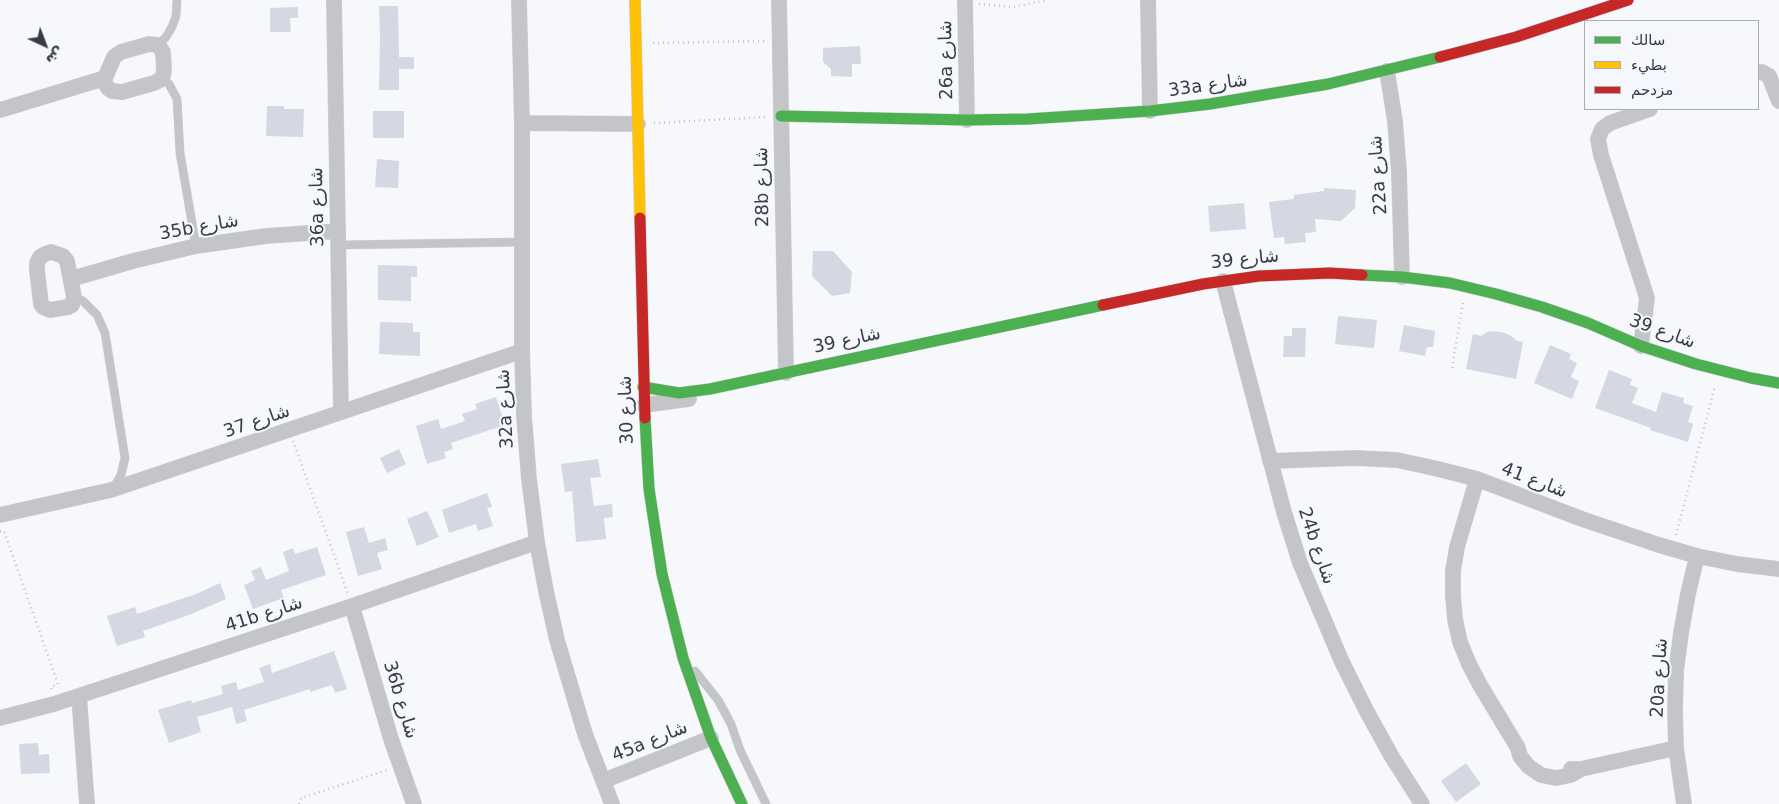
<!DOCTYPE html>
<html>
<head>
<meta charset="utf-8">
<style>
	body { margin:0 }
	#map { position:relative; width:1779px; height:804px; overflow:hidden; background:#f6f8fb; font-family:"DejaVu Sans","Noto Sans Arabic",sans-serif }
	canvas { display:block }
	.legend { position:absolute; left:1584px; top:20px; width:175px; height:90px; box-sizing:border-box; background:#f5f7fc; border:1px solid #a9acb3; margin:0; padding:6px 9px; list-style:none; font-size:15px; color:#373c45 }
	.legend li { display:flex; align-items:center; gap:10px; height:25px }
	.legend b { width:25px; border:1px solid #a9acb3 }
	.north { position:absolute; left:20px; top:20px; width:50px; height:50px; -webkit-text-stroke:4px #f5f7fc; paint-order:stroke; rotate:137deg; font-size:14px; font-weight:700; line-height:20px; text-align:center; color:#373c45 }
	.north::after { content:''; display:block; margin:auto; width:18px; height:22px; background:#373c45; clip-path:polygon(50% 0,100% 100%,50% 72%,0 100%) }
</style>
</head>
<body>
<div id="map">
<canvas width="1779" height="804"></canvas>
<ul class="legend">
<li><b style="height:6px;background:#4caf50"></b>سالك</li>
<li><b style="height:6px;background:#ffc107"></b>بطيء</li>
<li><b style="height:6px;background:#c62828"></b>مزدحم</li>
</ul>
<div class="north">ش</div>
</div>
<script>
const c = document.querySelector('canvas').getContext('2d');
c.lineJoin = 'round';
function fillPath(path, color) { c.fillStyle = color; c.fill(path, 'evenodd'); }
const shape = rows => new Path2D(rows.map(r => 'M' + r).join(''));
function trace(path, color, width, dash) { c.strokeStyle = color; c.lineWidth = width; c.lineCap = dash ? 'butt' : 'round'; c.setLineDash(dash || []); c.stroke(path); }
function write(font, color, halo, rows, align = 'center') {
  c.font = font + ' "DejaVu Sans","Noto Sans Arabic",sans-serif'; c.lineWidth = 4; c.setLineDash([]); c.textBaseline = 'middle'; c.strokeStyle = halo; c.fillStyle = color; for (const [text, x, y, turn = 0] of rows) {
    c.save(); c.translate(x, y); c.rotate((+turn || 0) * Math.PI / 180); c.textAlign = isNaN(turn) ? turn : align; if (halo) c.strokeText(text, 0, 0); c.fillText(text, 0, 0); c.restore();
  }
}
fillPath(shape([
	[379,6,398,6,399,57,414,57,414,69,399,69,399,90,379,90,380,38],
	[298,7,298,18,290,18,291,32,270,32,270,8],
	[860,46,861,64,852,64,852,77,831,76,831,69,823,62,823,48],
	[267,106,284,106,284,109,304,109,303,137,266,136],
	[373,111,404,111,404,138,373,138],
	[377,159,399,161,398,188,375,187],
	[1324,188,1356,190,1355,208,1341,221,1315,219,1316,232,1305,233,1306,242,1285,244,1284,237,1274,238,1269,202,1294,199,1294,195,1324,191],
	[1244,203,1246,229,1210,232,1208,206],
	[813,251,833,251,852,272,850,293,832,296,812,276],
	[378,265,417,266,417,277,411,277,411,301,378,300],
	[1338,316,1377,320,1374,348,1335,344],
	[380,322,413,323,413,332,420,332,420,356,379,354],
	[1404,325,1435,331,1433,347,1427,347,1425,356,1399,351],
	[1292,328,1306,328,1305,357,1283,357,1284,336,1292,336],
	[1489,331,1501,332,1510,335,1517,341,1523,342,1516,379,1466,369,1473,334,1481,336],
	[1550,345,1571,354,1569,359,1577,363,1571,377,1579,381,1572,399,1534,383],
	[1609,370,1632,379,1630,385,1638,388,1632,403,1656,412,1662,392,1684,398,1683,403,1693,406,1688,422,1693,424,1688,442,1650,430,1651,428,1595,408],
	[496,397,505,425,451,443,453,449,444,452,446,458,427,464,416,426,438,419,441,429,465,421,462,414,477,409,475,404],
	[399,449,406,464,387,473,380,458],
	[598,459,601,477,590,478,594,506,612,504,613,517,604,518,606,539,576,542,572,491,565,492,561,464],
	[487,493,492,507,487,508,493,526,478,531,476,524,449,533,442,510],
	[427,511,439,537,417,546,407,519],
	[364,527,369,543,385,538,388,550,377,553,382,569,358,576,346,532],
	[317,547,326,575,281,590,284,598,253,609,244,585,255,580,251,571,261,567,266,580,289,571,283,552,293,548,295,554],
	[220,583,226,599,189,615,143,631,145,637,117,646,107,616,135,607,137,614,196,594],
	[334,651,347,689,335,693,332,685,310,692,310,689,244,710,247,721,236,724,232,707,197,717,201,732,169,743,158,710,191,700,192,703,223,694,221,686,236,682,238,690,264,682,259,668,270,664,272,673],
	[38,743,39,755,49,754,50,773,21,774,19,744],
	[1466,763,1481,784,1456,802,1441,781]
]), '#d3d8e3');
const lane = shape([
	[158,45,166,37,172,27,176,16,177,0],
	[162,79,169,84,177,99,180,153,196,246],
	[338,245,523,242],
	[74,297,83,301,97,315,105,333,125,458,121,475,114,487],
	[695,671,718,700,731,724,740,750,766,804]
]);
const street = shape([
	[334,0,341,412],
	[519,0,522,123,522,351,524,416,529,479,537,542,546,591,557,640,585,734,612,804],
	[779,0,786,373],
	[965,0,967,120],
	[1148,0,1150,111],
	[149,44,158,45,163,52,164,71,162,79,154,83,122,92,112,91,108,88,105,83,105,78,114,57,121,52,149,44],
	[1387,71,1395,121,1399,172,1402,277],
	[1758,72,1762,72,1769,76,1779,101],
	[0,110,105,78],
	[522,123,638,124],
	[51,252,63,256,67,261,74,297,72,305,68,307,50,310,43,307,41,304,37,270,37,263,40,257,45,254,51,252],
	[71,279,133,261,196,246,266,236,338,231],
	[1223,281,1284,512,1300,563,1342,662,1366,710,1392,757,1422,804],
	[1641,346,1647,298,1601,155,1598,139,1602,129,1610,123,1650,109],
	[644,405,689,399],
	[1270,461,1355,458,1397,460,1438,469,1477,479,1582,519,1659,545,1697,556,1737,564,1779,569],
	[1477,479,1457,547,1453,571,1453,595,1455,619,1460,642,1469,664,1480,685,1518,748,1520,756,1528,766,1541,775,1556,778,1571,775,1581,769],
	[0,515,111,490,522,351],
	[352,606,391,739,414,804],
	[79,696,87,804],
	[0,718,54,704,352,606,537,542],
	[1571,769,1581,769,1676,748],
	[603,781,711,738],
	[1684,804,1676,748,1675,710,1676,671,1681,633,1688,594,1697,556]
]);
const fast = shape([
	[781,116,967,120,1028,119,1150,111,1210,104,1328,84,1440,57],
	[1362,275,1402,277,1450,283,1496,294,1542,307,1588,323,1641,346,1696,364,1751,378,1779,383],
	[643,387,679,393,710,389,1103,305],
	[645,418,649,489,662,574,683,658,711,738,742,804]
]);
const slow = shape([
	[635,0,640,218]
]);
const jam = shape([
	[1440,57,1516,37,1628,0],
	[640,218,645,418],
	[1103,305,1203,284,1259,276,1330,273,1362,275]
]);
trace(lane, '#d1d2d6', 9);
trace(street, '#d1d2d6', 16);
trace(fast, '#d1d2d6', 12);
trace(slow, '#d1d2d6', 12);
trace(jam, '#d1d2d6', 12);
trace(shape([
	[979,4,1014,7,1047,0],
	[653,43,767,41],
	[654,123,766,117],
	[1452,368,1463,303],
	[293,441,348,594],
	[0,531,4,531,58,684,51,687,52,691],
	[1676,535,1715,386],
	[299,804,301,798,387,770]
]), '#c0c2c5', 2.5, [1, 4]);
trace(lane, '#c4c5c9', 8);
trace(street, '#c4c5c9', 15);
trace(fast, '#4caf50', 11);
trace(slow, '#ffc107', 11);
trace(jam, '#c62828', 11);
write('18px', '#373c45', '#f5f7fc', [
	["26a شارع",947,60,-91],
	["33a شارع",1208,86,-8],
	["22a شارع",1379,175,-94],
	["28b شارع",763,187,-91],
	["36a شارع",318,207,-91],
	["35b شارع",199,228,-10],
	["شارع 39",1245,260,-6],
	["شارع 39",1662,332,20],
	["شارع 39",847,341,-12],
	["32a شارع",506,409,-93],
	["شارع 30",627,410,-92],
	["شارع 37",257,422,-19],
	["شارع 41",1534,481,21],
	["24b شارع",1316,546,71],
	["41b شارع",264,615,-18],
	["20a شارع",1660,678,-87],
	["36b شارع",400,700,73],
	["45a شارع",650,742,-22]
]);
</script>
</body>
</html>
